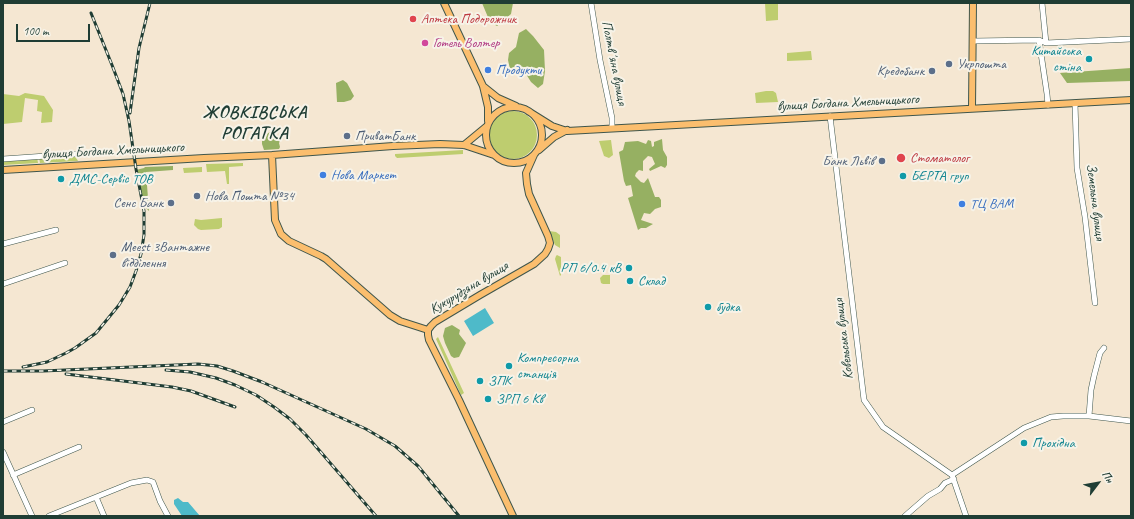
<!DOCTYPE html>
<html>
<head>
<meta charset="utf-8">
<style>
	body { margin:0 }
	#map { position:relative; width:1134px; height:519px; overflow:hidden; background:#f5e7d2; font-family:Caveat,sans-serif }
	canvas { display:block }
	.frame { position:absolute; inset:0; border:4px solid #1f3d34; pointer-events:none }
	.north { position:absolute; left:1078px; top:463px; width:40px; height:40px; -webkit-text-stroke:3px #f7f3e8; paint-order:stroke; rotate:58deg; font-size:11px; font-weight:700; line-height:16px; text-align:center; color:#1f3d34 }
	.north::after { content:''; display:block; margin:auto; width:14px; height:18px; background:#1f3d34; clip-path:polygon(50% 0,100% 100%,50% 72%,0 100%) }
	.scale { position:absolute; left:16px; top:24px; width:74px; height:18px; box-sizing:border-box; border:2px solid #1f3d34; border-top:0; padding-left:5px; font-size:12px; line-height:14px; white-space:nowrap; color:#1f3d34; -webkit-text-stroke:3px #f7f3e8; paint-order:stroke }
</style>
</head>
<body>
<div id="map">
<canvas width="1134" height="519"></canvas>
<div class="frame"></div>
<div class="north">Пн</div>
<div class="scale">100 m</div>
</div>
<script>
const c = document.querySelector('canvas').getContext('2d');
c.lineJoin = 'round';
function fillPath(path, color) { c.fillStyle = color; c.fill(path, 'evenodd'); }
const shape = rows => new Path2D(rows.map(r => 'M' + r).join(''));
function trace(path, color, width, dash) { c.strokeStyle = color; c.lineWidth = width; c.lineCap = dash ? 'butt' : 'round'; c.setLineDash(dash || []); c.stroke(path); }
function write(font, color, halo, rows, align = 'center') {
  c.font = font + ' Caveat,sans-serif'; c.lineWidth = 4; c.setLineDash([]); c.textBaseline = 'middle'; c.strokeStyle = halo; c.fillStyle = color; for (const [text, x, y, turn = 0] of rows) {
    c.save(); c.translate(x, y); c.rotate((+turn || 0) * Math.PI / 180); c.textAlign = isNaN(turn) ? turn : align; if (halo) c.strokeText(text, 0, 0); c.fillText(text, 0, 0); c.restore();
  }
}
fillPath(shape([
	[765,3,778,3,778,20,766,21],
	[811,51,812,60,787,61,787,53],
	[766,91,773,91,776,93,778,102,756,103,755,93],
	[25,93,44,96,53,110,52,122,41,123,42,112,37,111,38,100,25,98,22,122,3,124,3,127,3,94,19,96],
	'489 135a24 24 0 1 1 48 0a24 24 0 1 1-48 0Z',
	[611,140,613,155,609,158,604,156,599,141],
	[463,150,463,154,397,158,395,156,395,154],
	[74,154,78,161,40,163,39,157],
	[37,157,38,163,3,165,3,159],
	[243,163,243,166,229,167,229,184,227,184,225,171,207,172,206,164],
	[202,167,202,172,184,173,183,168],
	[222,218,222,227,219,229,201,230,198,229,194,225,195,219,201,220],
	[549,231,556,232,560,235,560,248,555,245],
	[557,255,561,257,561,275,560,276,555,259,556,256],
	[603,275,610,275,610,284,603,284,601,283,600,278],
	[438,337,464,393,461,395,436,339]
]), '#becd6f');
fillPath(shape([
	[482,3,513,3,511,14,497,26,490,22],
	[526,29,533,36,544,50,545,71,543,84,538,88,531,82,526,74,518,75,510,69,508,60,509,53,516,47,519,33],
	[1131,68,1131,81,1067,83,1060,73],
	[343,80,347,83,354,96,351,100,344,102,337,102,336,83],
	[270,132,274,137,276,136,278,138,280,141,279,143,280,147,279,149,264,150,262,144,262,137],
	[662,139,663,150,667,157,667,165,665,168,661,166,650,171,649,169,655,164,652,157,648,156,643,161,643,171,639,170,636,173,635,176,641,182,644,183,648,178,655,197,659,197,661,200,661,207,655,209,650,214,644,213,641,220,653,224,646,228,641,228,638,230,628,198,633,196,631,185,626,186,624,181,619,152,623,150,625,142,638,141,646,144,648,140,651,141,652,147,654,146,654,142],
	[173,166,173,170,146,172,149,211,143,205,136,170,144,168,145,167],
	[452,325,460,330,459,334,466,343,459,357,454,358,451,356,445,343,443,336,445,328]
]), '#96b062');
fillPath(shape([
	[485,308,494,323,473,336,464,321],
	[178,498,183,502,188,502,200,516,182,516,174,504,174,500]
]), '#4ebac9');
const minor = shape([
	[591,3,600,60,612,118,612,128],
	[1042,3,1046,43],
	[1039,40,1047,94,1048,105],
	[973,41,1039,40,1046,43,1131,39],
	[1075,103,1077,168,1085,217,1095,303],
	[830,116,864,400,883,427,952,475,966,516],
	[3,159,75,154],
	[3,244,56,230],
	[3,284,65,263],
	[1089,416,1091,390,1094,376,1100,353,1104,348],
	[3,422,32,410],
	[3,452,32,516],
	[13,475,79,447],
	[952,475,1024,428,1051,417,1063,416,1089,416,1131,421],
	[96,497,104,516],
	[49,516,131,483,147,480,153,482,160,501,168,516],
	[905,516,928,496,940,489,945,483,954,479]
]);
const major = shape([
	[444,3,483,86,488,107,488,121],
	[483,86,498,98,516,106],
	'486 135a28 28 0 1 1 56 0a28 28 0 1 1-56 0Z',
	[972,108,973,3],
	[528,111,552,126,567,131,1131,100],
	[464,145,487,126],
	[539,150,554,137,567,130],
	[272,155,275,220,281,234,289,241,321,256,326,259,390,315,400,321,428,330],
	[3,170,204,158,272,155,393,146,440,144,464,145,494,155],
	[513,516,459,400,429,340,428,335,428,330,431,326,435,322,480,295,534,264,545,254,548,249,550,243,548,236,529,194,527,184,526,173,534,155]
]);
trace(minor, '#3f564c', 6);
trace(major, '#3f564c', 8);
trace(minor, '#fff', 5);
trace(major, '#fbbe6e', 6);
const rail = shape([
	[130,113,139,48,150,3],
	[23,367,47,362,66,353,75,348,96,333,119,305,130,287,136,271,141,254,144,235,144,211,136,169,129,121,123,94,112,65,91,13],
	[166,370,190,372,216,378,235,385,256,395,274,407,290,419,306,435,376,516],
	[3,371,43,371,198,364,217,366,233,371,262,382,366,429,395,446,418,466,459,516],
	[66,374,172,387,191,391,235,407]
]);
trace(rail, '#1f3d34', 3);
trace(rail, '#f7f3e8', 1.5, [4.5]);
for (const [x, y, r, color] of [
	[413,19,4,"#e0444e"],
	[425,43,4,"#d1479c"],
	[1089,59,4,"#0f9aa8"],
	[949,64,4,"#5c6f8a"],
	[488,70,4,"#3f7fe0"],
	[932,71,4,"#5c6f8a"],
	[347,136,4,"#5c6f8a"],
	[901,158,5,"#e0444e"],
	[882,161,4,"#5c6f8a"],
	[323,175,4,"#3f7fe0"],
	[903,176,4,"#0f9aa8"],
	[61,179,4,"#0f9aa8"],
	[197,196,4,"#5c6f8a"],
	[171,203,4,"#5c6f8a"],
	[962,204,4,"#3f7fe0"],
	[113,255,4,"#5c6f8a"],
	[629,268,4,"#0f9aa8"],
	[630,281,4,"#0f9aa8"],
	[708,307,4,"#0f9aa8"],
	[509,366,4,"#0f9aa8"],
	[480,381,4,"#0f9aa8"],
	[488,399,4,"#0f9aa8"],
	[1024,443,4,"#0f9aa8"]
]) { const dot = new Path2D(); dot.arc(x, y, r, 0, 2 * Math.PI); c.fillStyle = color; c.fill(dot); trace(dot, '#f7f3e8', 1.5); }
write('14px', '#be3a42', '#f7f3e8', [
	["Аптека Подорожник",421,19],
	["Стоматолог",910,158]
], 'left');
write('14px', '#b23c85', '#f7f3e8', [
	["Готель Волтер",433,43]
], 'left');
write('14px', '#0d838f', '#f7f3e8', [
	["Китайська",1081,51,"right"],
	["стіна",1081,67,"right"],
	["БЕРТА груп",911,176],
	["ДМС-Сервіс ТОВ",69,179],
	["РП 6/0.4 кВ",621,268,"right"],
	["Склад",638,281],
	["будка",716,307],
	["Компресорна",517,358],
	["станція",517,374],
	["ЗПК",488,381],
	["ЗРП 6 Кв",496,399],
	["Прохідна",1032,443]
], 'left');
write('14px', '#1f3d34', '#f7f3e8', [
	["Полтвʼяна вулиця",614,63,79],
	["вулиця Богдана Хмельницького",848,103,-3],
	["вулиця Богдана Хмельницького",113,151,-3],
	["Земельна вулиця",1095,202,83],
	["Кукурудзяна вулиця",469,288,-31],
	["Ковельська вулиця",844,339,-97]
]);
write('14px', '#4e5e75', '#f7f3e8', [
	["Укрпошта",957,64],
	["Кредобанк",924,71,"right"],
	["ПриватБанк",355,136],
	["Банк Львів",874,161,"right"],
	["Нова Пошта №34",205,196],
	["Сенс Банк",163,203,"right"],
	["Meest 3Вантажне",121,247],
	["відділення",121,263]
], 'left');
write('14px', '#366cbe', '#f7f3e8', [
	["Продукти",496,70],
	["Нова Маркет",331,175],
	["ТЦ ВАМ",970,204]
], 'left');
c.letterSpacing = '1px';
write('bold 18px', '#1f3d34', '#f7f3e8', [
	["ЖОВКІВСЬКА",255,113],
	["РОГАТКА",255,134]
]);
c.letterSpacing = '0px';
</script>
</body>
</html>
